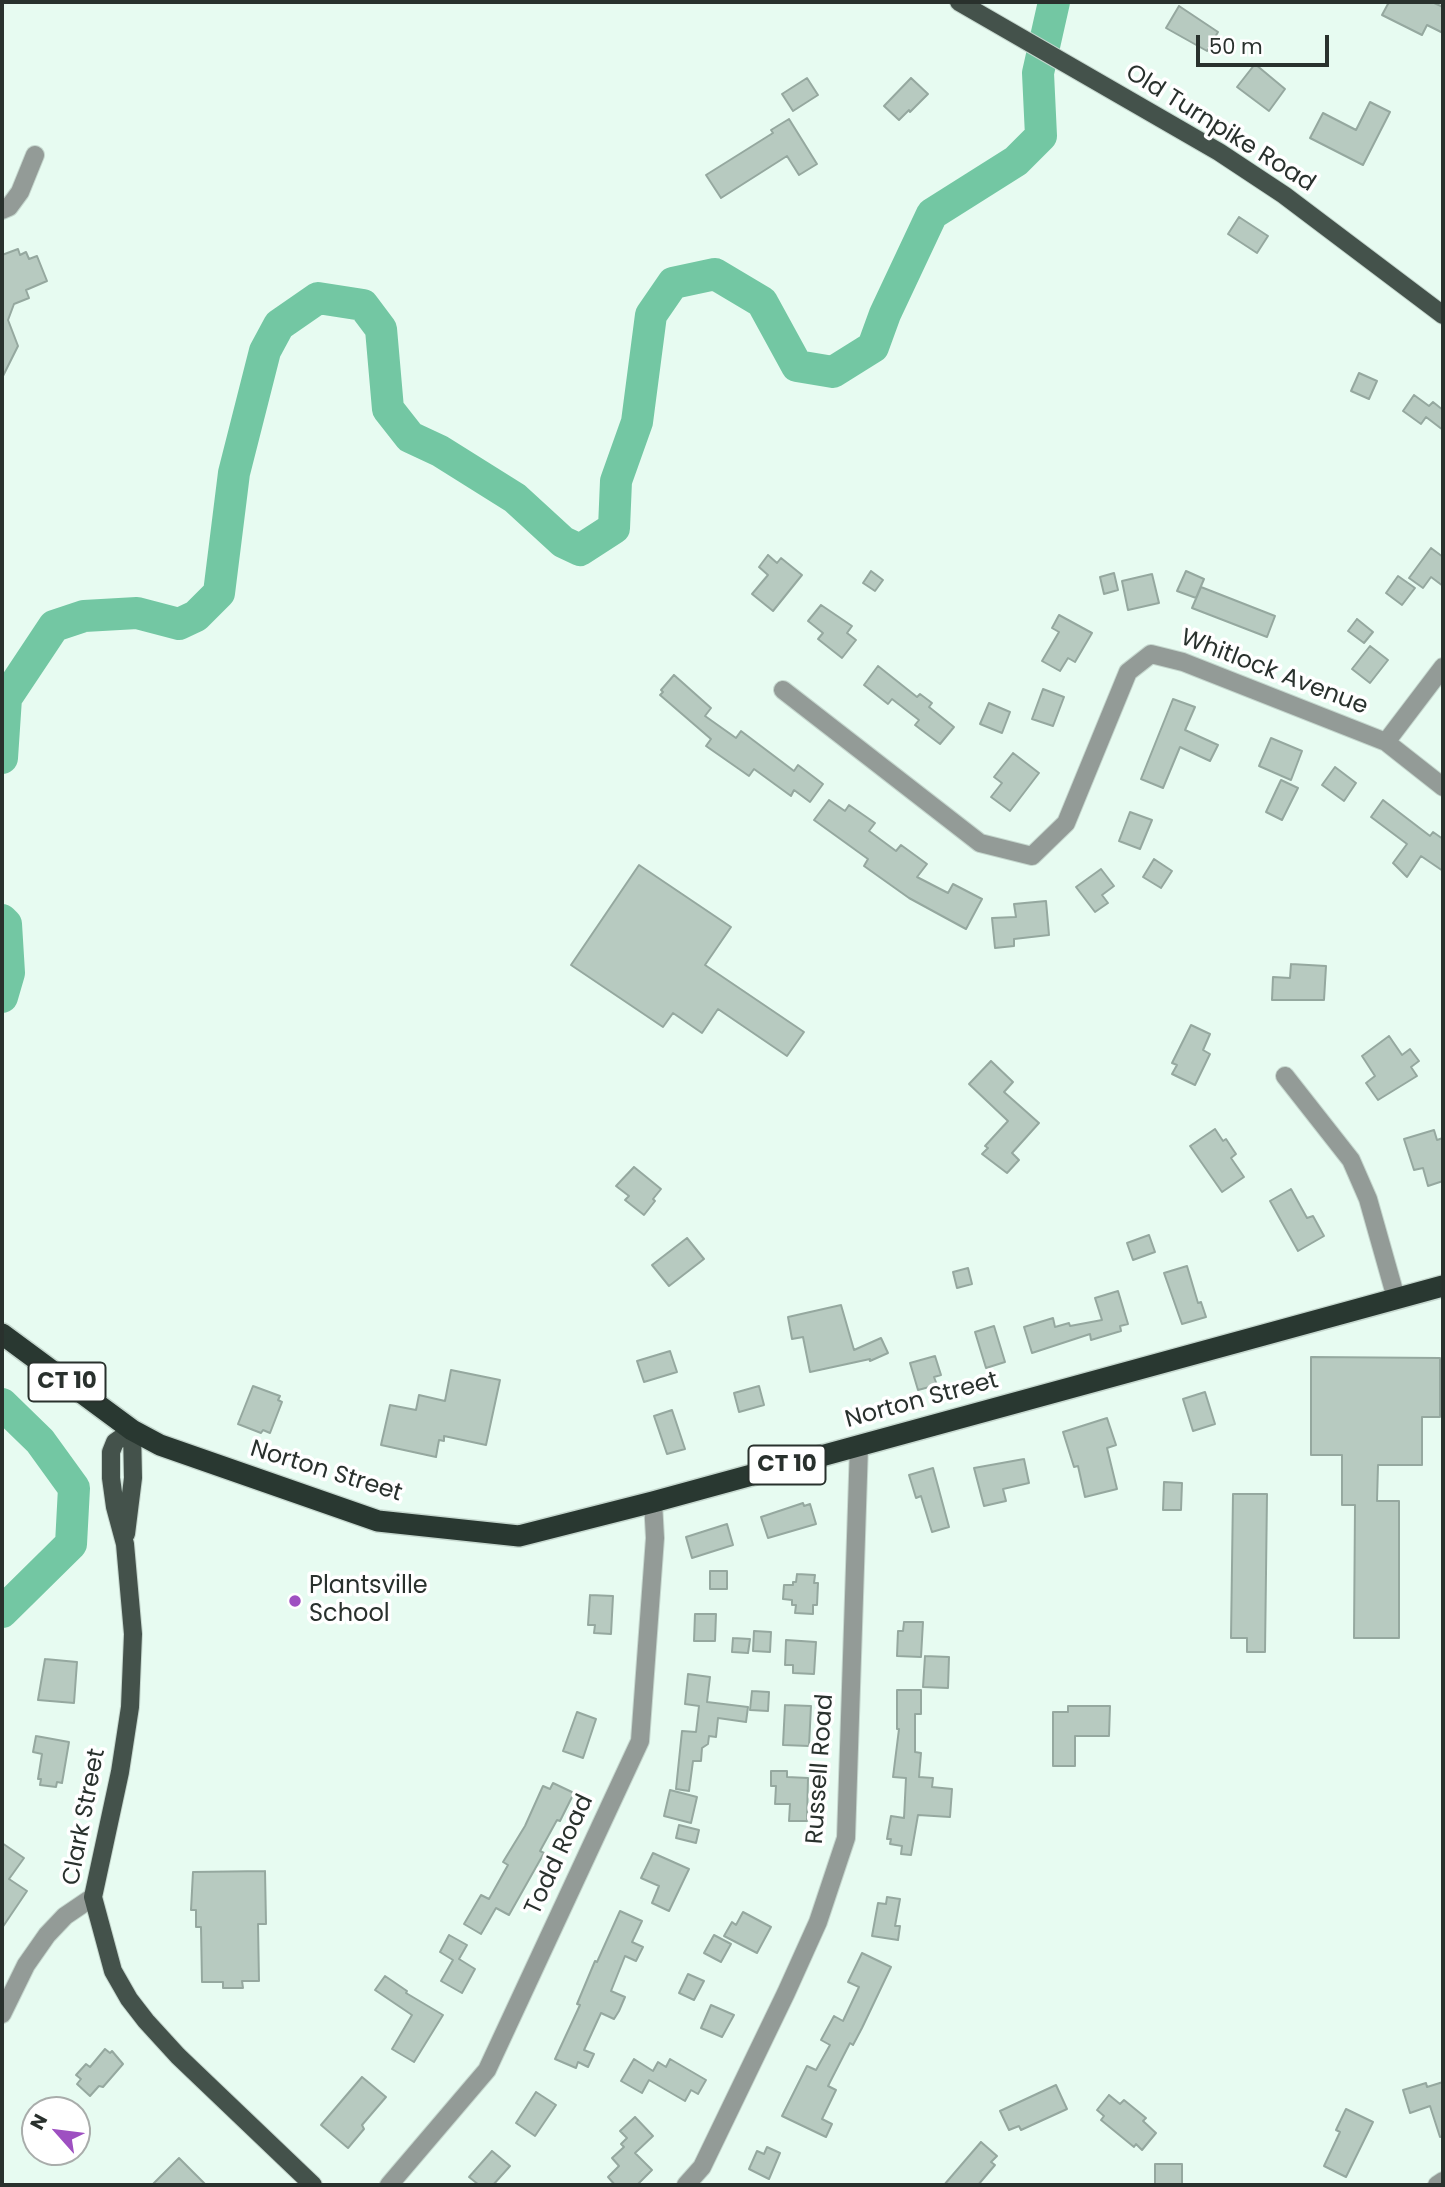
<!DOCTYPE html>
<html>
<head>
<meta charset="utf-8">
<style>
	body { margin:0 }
	#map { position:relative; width:1445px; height:2187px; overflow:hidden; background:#e7fbf1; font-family:Poppins,sans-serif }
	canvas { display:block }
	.frame { position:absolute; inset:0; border:4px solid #29312d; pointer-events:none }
	.north { position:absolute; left:21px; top:2096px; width:70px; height:70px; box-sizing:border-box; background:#fff; border:2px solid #a9adab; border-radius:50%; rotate:298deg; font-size:19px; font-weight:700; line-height:28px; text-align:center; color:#29312d }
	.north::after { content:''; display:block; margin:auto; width:24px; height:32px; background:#9e50c1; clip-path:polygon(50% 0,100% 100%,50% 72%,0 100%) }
	.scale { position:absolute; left:1196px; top:35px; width:133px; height:32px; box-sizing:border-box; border:4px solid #29312d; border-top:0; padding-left:9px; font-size:21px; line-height:24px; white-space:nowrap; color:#29312d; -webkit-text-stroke:5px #fff; paint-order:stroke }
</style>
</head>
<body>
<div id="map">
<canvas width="1445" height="2187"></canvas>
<div class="frame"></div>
<div class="north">N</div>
<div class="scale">50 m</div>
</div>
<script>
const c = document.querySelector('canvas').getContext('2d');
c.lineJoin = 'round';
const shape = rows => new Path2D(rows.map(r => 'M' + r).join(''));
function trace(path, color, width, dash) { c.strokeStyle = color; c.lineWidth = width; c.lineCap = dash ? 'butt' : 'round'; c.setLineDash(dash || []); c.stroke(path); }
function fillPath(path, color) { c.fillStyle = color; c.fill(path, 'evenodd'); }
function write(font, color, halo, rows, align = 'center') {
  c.font = font + ' Poppins,sans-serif'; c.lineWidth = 7; c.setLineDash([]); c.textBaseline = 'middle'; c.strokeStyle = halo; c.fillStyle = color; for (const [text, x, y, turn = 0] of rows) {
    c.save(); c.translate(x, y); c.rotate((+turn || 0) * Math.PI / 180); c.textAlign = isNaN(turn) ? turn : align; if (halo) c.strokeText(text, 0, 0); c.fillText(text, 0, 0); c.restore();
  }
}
trace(shape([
	[2,758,6,698,54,626,84,616,137,613,179,624,196,616,219,593,234,473,265,351,279,325,318,298,363,305,381,329,388,409,410,437,440,451,515,498,563,542,580,550,614,528,616,481,637,422,651,315,673,283,715,274,762,302,797,366,833,372,873,347,885,314,932,214,1016,161,1041,136,1038,73,1054,2],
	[2,920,6,924,9,973,2,997],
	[2,1404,40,1441,74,1488,71,1544,2,1612]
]), '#73c7a3', 32);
const building = shape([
	[1389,2,1432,2,1443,7,1443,33,1427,25,1422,35,1382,15,1389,2],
	[1179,6,1218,32,1207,51,1166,28,1179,6],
	[1255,64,1285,89,1269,111,1237,87,1255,64],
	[807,78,818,95,793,111,782,94,807,78],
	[911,78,928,94,910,112,909,110,899,120,884,106,911,78],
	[1370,102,1390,112,1363,165,1310,138,1323,113,1356,130,1370,102],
	[789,119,817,164,799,175,787,156,721,198,706,175,773,133,771,130,789,119],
	[1239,217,1268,236,1257,253,1228,234,1239,217],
	[18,249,20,255,26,252,29,259,37,256,47,281,26,290,29,298,14,304,8,320,18,346,2,378,2,255,18,249],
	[1359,373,1377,381,1369,399,1351,391,1359,373],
	[1414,395,1429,406,1433,402,1443,410,1443,430,1426,417,1421,424,1403,411,1414,395],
	[1431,548,1443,557,1443,586,1431,577,1423,588,1409,578,1431,548],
	[768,555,777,563,781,558,802,575,773,611,752,594,768,575,759,567,768,555],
	[871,571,883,580,875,591,863,583,871,571],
	[1186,571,1204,579,1196,598,1177,591,1186,571],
	[1114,573,1118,590,1104,594,1100,577,1114,573],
	[1152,574,1159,603,1128,610,1122,581,1152,574],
	[1398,576,1415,588,1402,605,1386,593,1398,576],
	[1201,587,1275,616,1267,637,1192,608,1201,587],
	[821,605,852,626,847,633,856,640,842,658,818,639,823,633,808,621,821,605],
	[1059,615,1092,633,1075,662,1068,658,1060,671,1042,661,1059,632,1052,628,1059,615],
	[1357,619,1373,632,1364,643,1348,631,1357,619],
	[1370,646,1388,660,1370,683,1352,669,1370,646],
	[878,666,917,697,920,694,932,703,929,707,954,727,940,744,915,725,919,720,892,699,888,704,864,685,878,666],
	[674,675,711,708,705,716,736,738,741,731,794,771,798,765,823,784,810,802,794,790,791,796,754,769,749,776,706,746,711,739,660,695,663,692,661,690,674,675],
	[1043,689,1064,697,1053,726,1032,719,1043,689],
	[1173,699,1195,707,1185,730,1218,745,1210,761,1180,747,1163,788,1141,779,1173,699],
	[989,703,1010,712,1002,733,980,724,989,703],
	[1271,738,1302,751,1291,780,1259,766,1271,738],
	[1013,753,1039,773,1010,811,991,797,1002,783,994,777,1013,753],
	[1335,767,1356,783,1344,801,1322,785,1335,767],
	[1281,780,1298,788,1282,820,1266,812,1281,780],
	[829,800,845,811,849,805,875,823,869,831,896,851,901,845,927,864,917,877,948,893,953,884,982,899,966,929,909,898,864,866,868,859,814,820,829,800],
	[1383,800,1430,836,1433,832,1443,839,1443,871,1421,856,1407,877,1393,863,1407,844,1371,817,1383,800],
	[1130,812,1152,820,1140,849,1119,841,1130,812],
	[1154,859,1172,871,1161,888,1143,877,1154,859],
	[639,865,731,927,705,965,804,1032,787,1056,718,1009,702,1033,673,1013,663,1027,571,965,639,865],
	[1101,869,1114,886,1102,895,1108,903,1095,912,1076,887,1101,869],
	[1046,901,1049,935,1014,939,1014,946,995,948,992,918,1016,917,1014,904,1046,901],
	[1291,964,1326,966,1324,1000,1272,1000,1273,977,1290,978,1291,964],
	[1191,1025,1210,1034,1203,1050,1210,1054,1195,1085,1172,1074,1177,1065,1172,1063,1191,1025],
	[1389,1036,1402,1055,1410,1049,1419,1061,1411,1067,1417,1076,1378,1100,1366,1083,1375,1076,1362,1056,1389,1036],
	[991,1061,1013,1082,1004,1092,1039,1123,1012,1153,1019,1160,1007,1173,982,1154,988,1148,985,1146,1008,1121,969,1084,991,1061],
	[1215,1129,1223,1141,1226,1139,1236,1154,1231,1158,1244,1177,1222,1192,1190,1146,1215,1129],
	[1434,1130,1437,1140,1443,1138,1443,1181,1428,1186,1423,1168,1414,1170,1404,1139,1434,1130],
	[634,1167,661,1189,653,1199,655,1201,644,1215,625,1200,629,1196,616,1186,634,1167],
	[1291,1189,1307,1218,1313,1216,1324,1236,1298,1251,1270,1201,1291,1189],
	[1149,1235,1155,1252,1133,1260,1127,1243,1149,1235],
	[687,1238,704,1259,669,1286,652,1265,687,1238],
	[1187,1266,1198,1303,1201,1302,1206,1317,1182,1324,1164,1273,1187,1266],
	[968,1268,972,1284,957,1288,953,1272,968,1268],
	[1118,1291,1128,1324,1120,1326,1121,1331,1091,1340,1090,1334,1032,1353,1024,1327,1053,1318,1055,1327,1069,1323,1070,1326,1102,1320,1095,1298,1118,1291],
	[841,1305,854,1350,881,1338,888,1353,870,1361,870,1359,810,1372,803,1337,792,1339,788,1317,841,1305],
	[994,1326,1005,1362,986,1368,975,1332,994,1326],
	[670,1351,677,1372,644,1382,637,1361,670,1351],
	[935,1356,941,1375,934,1377,937,1385,918,1390,910,1363,935,1356],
	[1311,1357,1440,1358,1440,1417,1422,1417,1422,1465,1378,1465,1377,1501,1399,1501,1399,1638,1354,1638,1355,1505,1342,1505,1342,1455,1311,1455,1311,1357],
	[451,1370,500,1380,486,1445,444,1436,444,1441,439,1440,436,1457,381,1445,390,1405,416,1410,419,1395,445,1401,451,1370],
	[253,1386,280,1396,278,1400,282,1402,270,1433,263,1430,261,1433,238,1424,253,1386],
	[759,1386,764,1405,739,1412,734,1393,759,1386],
	[1205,1392,1215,1424,1193,1431,1183,1399,1205,1392],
	[672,1410,685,1449,667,1454,654,1416,672,1410],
	[1107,1418,1116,1445,1107,1448,1117,1489,1085,1497,1078,1466,1074,1467,1063,1432,1107,1418],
	[1024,1459,1029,1483,1003,1489,1006,1501,984,1506,974,1468,1024,1459],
	[933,1468,949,1527,932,1532,921,1496,916,1498,909,1475,933,1468],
	[1164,1482,1182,1483,1181,1510,1163,1510,1164,1482],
	[1233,1494,1267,1494,1265,1652,1247,1652,1247,1638,1231,1638,1233,1494],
	[803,1503,804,1506,810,1504,816,1524,768,1538,761,1517,803,1503],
	[727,1524,733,1545,692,1558,686,1537,727,1524],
	[710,1571,727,1571,727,1589,710,1589,710,1571],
	[797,1574,815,1575,814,1583,818,1583,817,1605,813,1605,813,1614,795,1613,796,1605,792,1605,792,1600,783,1599,784,1585,793,1585,793,1582,796,1582,797,1574],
	[590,1595,613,1596,611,1634,594,1633,595,1625,588,1625,590,1595],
	[695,1614,716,1614,715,1641,694,1641,695,1614],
	[904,1622,923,1622,921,1657,897,1656,898,1631,903,1631,904,1622],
	[754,1631,771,1632,770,1652,753,1651,754,1631],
	[733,1638,750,1639,748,1653,732,1652,733,1638],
	[786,1640,816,1642,814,1674,793,1673,793,1665,785,1665,786,1640],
	[925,1656,949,1657,948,1688,923,1687,925,1656],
	[45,1659,77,1662,74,1703,38,1700,45,1659],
	[688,1674,710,1677,707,1702,748,1707,746,1722,718,1718,716,1737,709,1736,708,1744,702,1748,701,1761,693,1761,689,1791,676,1789,682,1731,696,1732,699,1706,685,1704,688,1674],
	[897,1690,921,1690,921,1714,915,1714,915,1752,921,1753,919,1777,933,1778,932,1787,952,1789,950,1817,918,1815,911,1855,901,1854,902,1846,890,1844,891,1839,887,1839,891,1816,904,1818,906,1778,893,1777,899,1729,897,1729,897,1690],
	[752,1691,769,1692,768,1711,750,1710,752,1691],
	[785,1705,811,1706,809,1746,783,1745,785,1705],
	[1068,1706,1110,1706,1109,1736,1075,1736,1075,1766,1053,1766,1053,1712,1068,1712,1068,1706],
	[577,1712,596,1719,583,1758,563,1751,577,1712],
	[36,1736,69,1742,62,1783,57,1782,56,1787,40,1785,41,1779,38,1779,42,1754,33,1752,36,1736],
	[771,1771,787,1771,787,1777,808,1778,807,1821,789,1821,790,1804,775,1804,776,1786,771,1786,771,1771],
	[553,1783,574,1793,560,1821,557,1820,540,1851,544,1853,509,1915,496,1908,481,1934,464,1924,481,1895,489,1899,508,1865,503,1862,525,1826,543,1786,550,1789,553,1783],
	[670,1790,697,1797,691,1823,664,1816,670,1790],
	[679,1825,699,1830,696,1843,676,1838,679,1825],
	[2,1843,24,1858,9,1879,27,1891,2,1928,2,1843],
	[653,1853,689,1869,669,1911,652,1903,659,1886,641,1878,653,1853],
	[265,1871,266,1924,258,1924,259,1981,242,1981,243,1988,223,1988,223,1982,202,1982,201,1927,196,1927,196,1910,191,1910,193,1872,265,1871],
	[887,1897,900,1899,895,1926,900,1926,898,1940,872,1936,878,1903,886,1904,887,1897],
	[620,1911,642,1921,632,1942,643,1947,636,1961,625,1956,611,1991,625,1997,619,2011,614,2019,601,2013,584,2050,594,2054,588,2067,578,2062,576,2068,555,2059,580,2005,577,2004,595,1961,597,1962,620,1911],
	[743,1912,771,1927,757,1953,724,1936,732,1922,736,1925,743,1912],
	[449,1935,467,1945,459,1959,475,1969,462,1993,441,1981,453,1960,440,1952,449,1935],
	[714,1935,731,1944,721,1962,704,1953,714,1935],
	[862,1953,891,1967,862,2028,853,2045,850,2043,828,2086,836,2090,822,2119,832,2124,826,2137,782,2116,807,2066,816,2070,830,2045,821,2040,834,2016,843,2021,859,1987,848,1982,862,1953],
	[688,1974,704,1981,694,2000,679,1993,688,1974],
	[385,1976,407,1991,406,1993,443,2015,414,2062,392,2049,412,2015,375,1990,385,1976],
	[711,2005,734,2015,722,2037,701,2028,711,2005],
	[105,2049,110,2053,112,2051,123,2064,103,2087,99,2086,90,2096,77,2084,81,2079,76,2075,86,2064,90,2067,105,2049],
	[634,2059,653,2071,658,2062,666,2067,670,2059,706,2080,698,2094,691,2090,685,2101,649,2080,642,2093,621,2081,634,2059],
	[362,2077,386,2097,362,2125,364,2129,348,2148,321,2125,362,2077],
	[1443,2082,1443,2136,1440,2137,1430,2106,1410,2113,1403,2090,1426,2083,1427,2087,1443,2082],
	[1056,2085,1067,2109,1021,2130,1019,2126,1009,2130,1000,2111,1056,2085],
	[536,2092,556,2105,535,2136,516,2123,536,2092],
	[1109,2095,1120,2104,1124,2100,1146,2118,1143,2121,1156,2133,1142,2150,1136,2144,1134,2147,1101,2120,1104,2116,1097,2110,1109,2095],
	[1346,2109,1373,2122,1346,2177,1324,2166,1340,2132,1336,2130,1346,2109],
	[635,2117,653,2136,635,2153,652,2170,637,2185,615,2185,608,2177,619,2166,612,2158,624,2147,621,2144,627,2138,620,2131,635,2117],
	[981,2142,997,2156,991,2162,995,2165,978,2185,944,2185,981,2142],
	[767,2147,780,2153,769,2179,749,2169,757,2151,764,2154,767,2147],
	[492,2151,510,2166,493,2185,479,2185,469,2177,492,2151],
	[179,2158,206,2185,152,2185,179,2158],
	[1155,2164,1182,2164,1182,2185,1155,2185,1155,2164]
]);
fillPath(building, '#b7cac0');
trace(building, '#95a89f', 2);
const minor = shape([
	[2,210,9,207,20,192,35,155],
	[783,690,980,843,1032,856,1066,823,1128,672,1151,654,1183,662,1386,742,1443,787],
	[1386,742,1443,667],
	[1285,1076,1351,1160,1368,1199,1396,1298],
	[2,2014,26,1965,47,1935,65,1916,93,1897],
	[389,2185,487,2070,640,1741,655,1538,653,1502],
	[686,2185,702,2167,786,1993,818,1922,846,1838,859,1446],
	[1437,2185,1443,2181]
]);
const major = shape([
	[959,2,1219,152,1284,195,1443,315],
	[132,1430,115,1442,111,1452,111,1478,115,1507,125,1544,133,1634,130,1707,120,1772,93,1897,113,1971,129,1999,146,2021,178,2056,313,2185],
	[126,1534,133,1478,132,1430]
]);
const highway = shape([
	[2,1334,132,1430,160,1445,378,1521,519,1536,653,1502,1443,1286]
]);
trace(minor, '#c5d7ce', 20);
trace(major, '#c5d7ce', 20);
trace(highway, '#c5d7ce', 24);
trace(minor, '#939b97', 18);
trace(major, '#44524b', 18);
trace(highway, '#293831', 21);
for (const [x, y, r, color] of [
	[295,1601,7,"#9e50c1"]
]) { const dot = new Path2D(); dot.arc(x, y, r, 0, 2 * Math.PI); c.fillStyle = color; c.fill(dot); trace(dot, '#fff', 2.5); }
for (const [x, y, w] of [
	[67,1382,77],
	[787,1465,77]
]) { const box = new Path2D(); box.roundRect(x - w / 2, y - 19.5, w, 39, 5); c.fillStyle = '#fff'; c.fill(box); trace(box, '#29312d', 2); }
write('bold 23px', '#29312d', null, [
	["CT 10",67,1382],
	["CT 10",787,1465]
]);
write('24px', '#29312d', '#fff', [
	["Old Turnpike Road",1220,129,32],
	["Whitlock Avenue",1274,673,21],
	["Norton Street",922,1401,-15],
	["Norton Street",326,1472,17],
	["Russell Road",821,1769,-86],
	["Clark Street",85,1817,-79],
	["Todd Road",560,1855,-65]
]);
write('24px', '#29312d', '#fff', [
	["Plantsville",309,1587],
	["School",309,1615]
], 'left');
</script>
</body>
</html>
